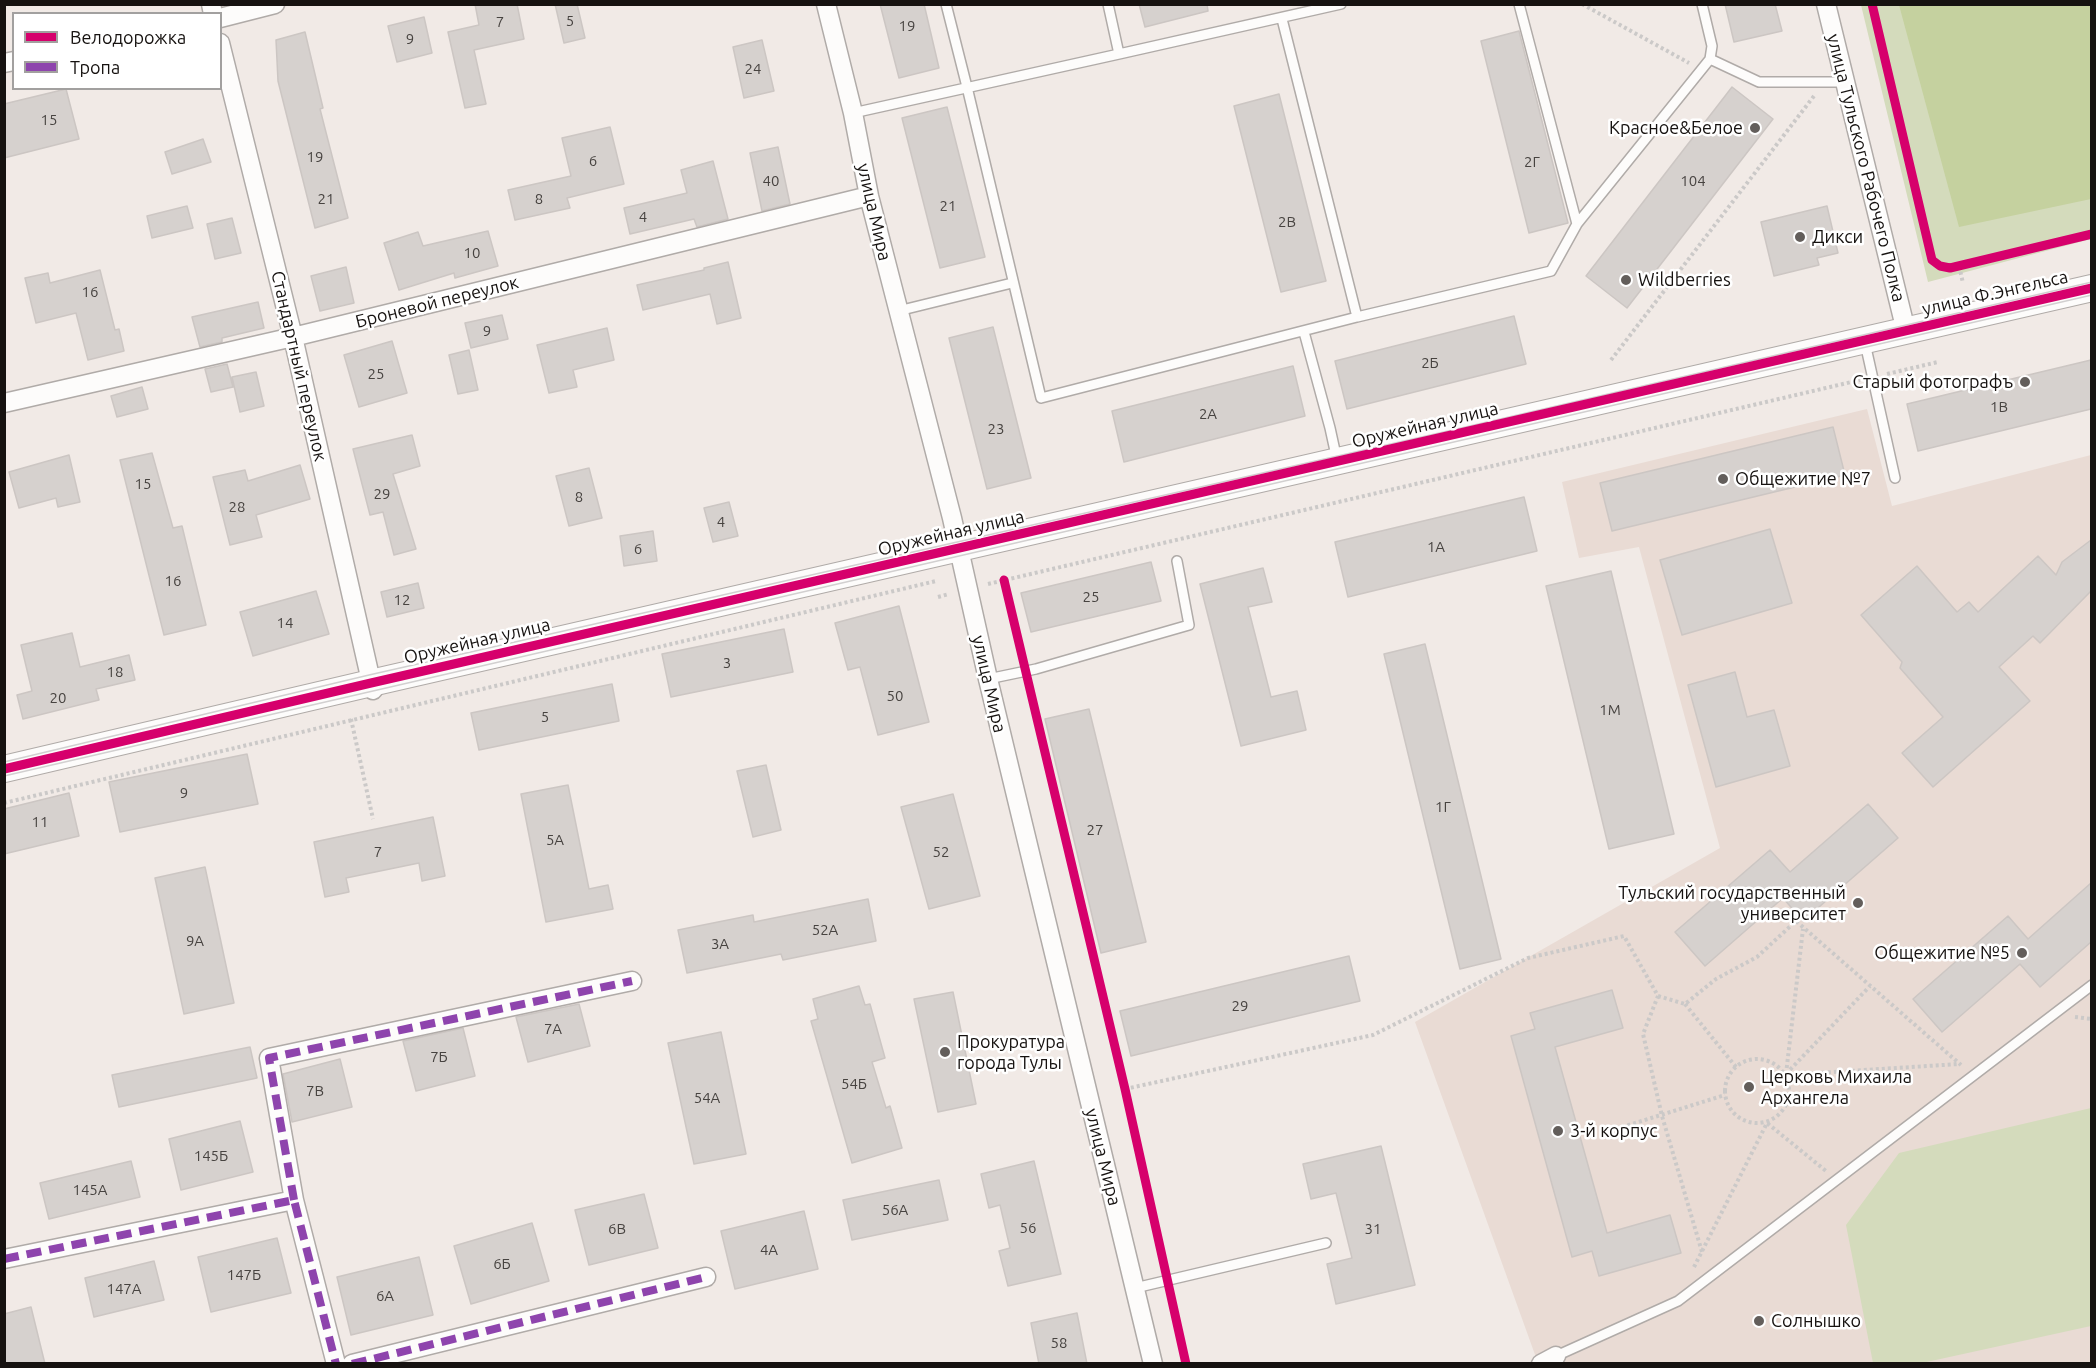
<!DOCTYPE html>
<html>
<head>
<meta charset="utf-8">
<style>
	body { margin:0 }
	#map { position:relative; width:2096px; height:1368px; overflow:hidden; background:#f1eae6; font-family:Ubuntu,sans-serif }
	canvas { display:block }
	.frame { position:absolute; inset:0; border:6px solid #161210; pointer-events:none }
	.legend { position:absolute; left:12px; top:12px; width:210px; height:78px; box-sizing:border-box; background:#fff; border:2px solid #a2a09f; margin:0; padding:8px 10px; list-style:none; font-size:18px; color:#161210 }
	.legend li { display:flex; align-items:center; gap:12px; height:30px }
	.legend b { width:30px; border:2px solid #a2a09f }
</style>
</head>
<body>
<div id="map">
<canvas width="2096" height="1368"></canvas>
<div class="frame"></div>
<ul class="legend">
<li><b style="height:8px;background:#d6006c"></b>Велодорожка</li>
<li><b style="height:8px;background:#8e44ad"></b>Тропа</li>
</ul>
</div>
<script>
const c = document.querySelector('canvas').getContext('2d');
c.lineJoin = 'round';
function fillPath(path, color) { c.fillStyle = color; c.fill(path, 'evenodd'); }
const shape = rows => new Path2D(rows.map(r => 'M' + r).join(''));
function trace(path, color, width, dash) { c.strokeStyle = color; c.lineWidth = width; c.lineCap = dash ? 'butt' : 'round'; c.setLineDash(dash || []); c.stroke(path); }
function write(font, color, halo, rows, align = 'center') {
  c.font = font + ' Ubuntu,sans-serif'; c.lineWidth = 5; c.setLineDash([]); c.textBaseline = 'middle'; c.strokeStyle = halo; c.fillStyle = color; for (const [text, x, y, turn = 0] of rows) {
    c.save(); c.translate(x, y); c.rotate((+turn || 0) * Math.PI / 180); c.textAlign = isNaN(turn) ? turn : align; if (halo) c.strokeText(text, 0, 0); c.fillText(text, 0, 0); c.restore();
  }
}
fillPath(shape([
	[1867,409,1892,506,2091,455,2091,1363,1538,1363,1415,1022,1720,848,1639,547,1579,558,1562,482]
]), '#e9dbd4');
fillPath(shape([
	[1861,5,2091,5,2091,239,1928,282],
	[2091,1108,2091,1326,1922,1363,1873,1363,1846,1225,1899,1153]
]), '#d4dbbc');
fillPath(shape([
	[1899,5,2091,5,2091,199,1959,227]
]), '#c5d19f');
const building = shape([
	[475,4,517,4,524,39,474,50,486,104,465,108,448,32,479,25,475,4],
	[555,4,577,4,585,38,564,43,555,4],
	[880,4,924,4,939,68,899,78,880,4],
	[1139,4,1207,4,1208,11,1145,27,1139,4],
	[1725,4,1775,4,1782,31,1734,42,1725,4],
	[424,17,432,53,397,62,388,26,424,17],
	[1519,31,1568,223,1529,233,1481,41,1519,31],
	[305,32,323,108,320,109,348,218,315,228,278,81,276,40,305,32],
	[762,40,774,91,744,98,733,47,762,40],
	[1732,87,1773,119,1627,308,1586,276,1732,87],
	[66,89,79,139,4,158,4,104,66,89],
	[1279,94,1326,281,1281,292,1234,106,1279,94],
	[947,107,985,257,940,268,902,118,947,107],
	[610,127,624,184,567,198,570,208,515,220,508,190,571,176,562,138,610,127],
	[203,139,211,162,172,174,165,152,203,139],
	[778,147,790,204,762,211,750,153,778,147],
	[713,161,728,219,697,227,694,219,630,234,624,208,687,193,681,170,713,161],
	[187,206,193,228,152,238,147,216,187,206],
	[1827,206,1838,253,1817,258,1819,265,1774,276,1761,222,1827,206],
	[232,218,241,253,215,259,207,224,232,218],
	[488,231,498,266,455,278,454,273,399,290,384,243,418,232,423,246,488,231],
	[728,262,741,318,717,324,710,294,643,310,637,285,704,270,704,268,728,262],
	[346,267,354,303,320,311,311,276,346,267],
	[100,270,115,330,119,329,124,351,88,360,76,313,36,323,25,278,48,273,50,283,100,270],
	[258,302,264,328,222,338,222,342,200,347,192,317,258,302],
	[502,315,508,339,471,348,465,323,502,315],
	[1514,316,1526,364,1347,409,1335,361,1514,316],
	[993,327,1031,478,987,489,949,338,993,327],
	[607,328,614,360,573,370,577,387,549,393,537,345,607,328],
	[392,341,407,393,359,407,344,355,392,341],
	[469,350,478,390,458,394,449,355,469,350],
	[2091,360,2091,409,1918,451,1907,404,2091,360],
	[227,364,233,387,211,392,205,369,227,364],
	[1293,366,1305,416,1124,462,1112,411,1293,366],
	[256,372,264,406,240,412,232,377,256,372],
	[142,387,148,409,117,417,111,396,142,387],
	[1833,427,1845,475,1612,531,1600,483,1833,427],
	[412,435,420,466,393,474,416,549,394,555,383,512,370,515,353,449,412,435],
	[152,453,173,528,182,526,206,625,164,635,120,460,152,453],
	[69,455,80,502,58,507,56,498,19,508,9,472,69,455],
	[300,465,310,499,256,515,262,537,230,545,213,477,245,470,248,481,300,465],
	[589,468,602,518,569,526,556,476,589,468],
	[1524,497,1537,551,1348,597,1335,542,1524,497],
	[729,502,738,536,713,542,704,508,729,502],
	[1770,529,1792,603,1682,635,1660,560,1770,529],
	[653,531,657,561,624,566,620,536,653,531],
	[2091,540,2091,591,2040,643,2033,636,1999,667,2030,701,1933,787,1902,753,1943,717,1900,668,1902,662,1861,615,1917,566,1957,612,1969,602,1978,612,2038,556,2056,575,2062,562,2091,540],
	[1151,562,1161,601,1031,632,1021,593,1151,562],
	[1263,568,1272,602,1248,607,1271,697,1297,691,1306,730,1241,746,1200,584,1263,568],
	[1611,571,1674,834,1609,849,1546,586,1611,571],
	[418,583,424,608,387,617,381,592,418,583],
	[316,591,329,634,253,656,240,612,316,591],
	[899,606,929,722,878,735,860,667,848,670,835,623,899,606],
	[784,629,793,672,671,697,662,654,784,629],
	[72,633,80,667,129,655,135,680,96,689,99,700,23,719,17,695,32,691,21,645,72,633],
	[1425,644,1501,959,1460,969,1384,654,1425,644],
	[1735,672,1747,717,1774,710,1790,766,1716,787,1688,685,1735,672],
	[612,684,619,721,479,750,471,713,612,684],
	[1089,709,1146,942,1101,953,1045,719,1089,709],
	[247,754,258,804,120,832,109,782,247,754],
	[766,765,781,830,753,837,737,771,766,765],
	[568,785,589,889,608,885,613,909,546,922,521,794,568,785],
	[69,793,79,836,4,854,4,809,69,793],
	[953,794,980,896,929,909,901,807,953,794],
	[1868,804,1898,838,1803,921,1783,898,1705,966,1675,932,1770,850,1790,872,1868,804],
	[433,817,445,876,422,881,419,863,346,878,349,892,325,897,314,842,433,817],
	[205,867,234,1003,184,1014,155,878,205,867],
	[2091,883,2091,942,2040,987,2020,964,1942,1032,1913,999,2008,916,2028,939,2091,883],
	[868,899,876,941,783,960,781,954,687,973,678,930,753,915,754,922,868,899],
	[1349,956,1360,1001,1131,1056,1120,1011,1349,956],
	[859,986,865,1005,870,1004,885,1058,872,1062,886,1108,890,1106,902,1148,852,1163,811,1021,818,1019,813,999,859,986],
	[1612,990,1623,1028,1555,1047,1607,1233,1670,1215,1681,1253,1599,1276,1592,1251,1572,1257,1511,1036,1535,1029,1530,1013,1612,990],
	[953,992,976,1104,938,1112,914,999,953,992],
	[579,1004,590,1046,528,1062,516,1017,579,1004],
	[463,1028,475,1076,416,1091,403,1041,463,1028],
	[721,1032,746,1154,694,1164,668,1043,721,1032],
	[250,1047,257,1078,119,1107,112,1075,250,1047],
	[340,1059,352,1107,292,1122,283,1074,340,1059],
	[240,1121,253,1172,181,1190,169,1139,240,1121],
	[1381,1146,1415,1285,1336,1304,1327,1264,1352,1258,1336,1193,1311,1199,1303,1164,1381,1146],
	[131,1161,140,1197,49,1219,40,1183,131,1161],
	[1034,1161,1061,1274,1008,1286,999,1251,1010,1248,1000,1205,989,1208,981,1174,1034,1161],
	[939,1180,948,1220,852,1240,843,1200,939,1180],
	[644,1194,658,1248,589,1265,575,1210,644,1194],
	[804,1211,818,1269,735,1289,721,1231,804,1211],
	[532,1223,549,1281,471,1304,454,1246,532,1223],
	[277,1238,291,1293,211,1312,198,1257,277,1238],
	[419,1257,433,1315,351,1335,337,1277,419,1257],
	[154,1261,164,1300,94,1317,85,1278,154,1261],
	[31,1307,45,1364,4,1364,4,1314,31,1307],
	[1077,1313,1087,1364,1039,1364,1031,1323,1077,1313]
]);
fillPath(building, '#d6d1ce');
trace(building, '#ccc6c3', 1.5);
const lane = shape([
	[946,4,967,87,1041,398,1357,317],
	[1519,4,1577,224,1710,59],
	[1702,4,1712,46,1710,59,1759,82,1845,82],
	[1282,19,1357,317,1551,271,1577,224],
	[1119,54,1341,4],
	[853,113,1119,54,1108,4],
	[898,311,1012,283],
	[1304,332,1330,428,1337,460],
	[1865,343,1895,478],
	[988,679,1036,669,1189,625,1177,561],
	[1135,1288,1326,1243],
	[1556,1356,1678,1301,2092,985]
]);
const street = shape([
	[211,4,213,14],
	[826,4,853,113,869,196,952,518,988,679,1153,1364],
	[1826,4,1906,331],
	[220,18,275,4],
	[220,43,293,337,373,690],
	[4,63,14,61],
	[4,403,293,337,869,196],
	[294,1200,269,1058,632,981],
	[4,1259,294,1200,336,1364],
	[352,1364,706,1277],
	[1541,1364,1556,1356]
]);
const secondary = shape([
	[4,769,371,683,2092,288]
]);
trace(lane, '#b0aba8', 12);
trace(street, '#b0aba8', 21);
trace(secondary, '#b0aba8', 28);
trace(shape([
	[1582,4,1689,63],
	[1959,266,1963,283],
	[1611,360,1814,96],
	[1887,374,1938,362],
	[1004,580,1021,656],
	[988,584,1860,380],
	[938,597,949,594],
	[1028,686,1165,1266],
	[351,719,373,819],
	[4,803,936,581],
	[1658,996,1685,1004,1716,979,1757,957,1796,921,1961,1065],
	[1685,1004,1736,1067],
	[2075,1017,2092,1019],
	'1725 1091a32 32 0 1 1 64 0a32 32 0 1 1-64 0Z',
	[1786,1074,1803,929],
	[1786,1074,1870,986],
	[1786,1075,1959,1064],
	[1125,1089,1373,1035,1528,958,1624,936,1658,996,1643,1034,1662,1116,1702,1252],
	[1616,1129,1725,1095],
	[1694,1267,1767,1123,1826,1171],
	[1171,1294,1186,1364]
]), '#cbc9c8', 4, [3, 3]);
trace(lane, '#fdfcfb', 9);
trace(street, '#fdfcfb', 18);
trace(secondary, '#fdfcfb', 26);
trace(shape([
	[4,762,369,675,1457,429,2092,282],
	[4,776,2092,295]
]), '#d2d0d0', 1.5);
trace(shape([
	[294,1200,269,1058,632,981],
	[4,1259,294,1200,336,1364],
	[352,1364,706,1277]
]), '#8e44ad', 8, [15, 8]);
trace(shape([
	[1872,4,1932,260,1940,266,1950,268,2092,234],
	[1004,580,1125,1089,1186,1364],
	[4,769,371,683,2092,288]
]), '#d6006c', 9);
for (const [x, y, r, color] of [
	[1755,128,6,"#635e5b"],
	[1800,237,6,"#635e5b"],
	[1626,280,6,"#635e5b"],
	[2025,382,6,"#635e5b"],
	[1723,479,6,"#635e5b"],
	[1858,903,6,"#635e5b"],
	[2022,953,6,"#635e5b"],
	[945,1052,6,"#635e5b"],
	[1749,1087,6,"#635e5b"],
	[1558,1131,6,"#635e5b"],
	[1759,1321,6,"#635e5b"]
]) { const dot = new Path2D(); dot.arc(x, y, r, 0, 2 * Math.PI); c.fillStyle = color; c.fill(dot); trace(dot, '#fff', 2); }
write('15px', '#474340', null, [
	["5",570,21],
	["7",500,22],
	["19",907,26],
	["9",410,39],
	["24",753,69],
	["15",49,120],
	["19",315,157],
	["6",593,161],
	["2Г",1532,162],
	["40",771,181],
	["104",1693,181],
	["21",326,199],
	["8",539,199],
	["21",948,206],
	["4",643,217],
	["2В",1287,222],
	["10",472,253],
	["16",90,292],
	["9",487,331],
	["2Б",1430,363],
	["25",376,374],
	["1В",1999,407],
	["2А",1208,414],
	["23",996,429],
	["15",143,484],
	["29",382,494],
	["8",579,497],
	["28",237,507],
	["4",721,522],
	["1А",1436,547],
	["6",638,549],
	["16",173,581],
	["25",1091,597],
	["12",402,600],
	["14",285,623],
	["3",727,663],
	["18",115,672],
	["50",895,696],
	["20",58,698],
	["1М",1610,710],
	["5",545,717],
	["9",184,793],
	["1Г",1443,807],
	["11",40,822],
	["27",1095,830],
	["5А",555,840],
	["7",378,852],
	["52",941,852],
	["52А",825,930],
	["9А",195,941],
	["3А",720,944],
	["29",1240,1006],
	["7А",553,1029],
	["7Б",439,1057],
	["54Б",854,1084],
	["7В",315,1091],
	["54А",707,1098],
	["145Б",211,1156],
	["145А",90,1190],
	["56А",895,1210],
	["56",1028,1228],
	["6В",617,1229],
	["31",1373,1229],
	["4А",769,1250],
	["6Б",502,1264],
	["147Б",244,1275],
	["147А",124,1289],
	["6А",385,1296],
	["58",1059,1343]
]);
write('18px', '#161210', '#fff', [
	["Красное&Белое",1743,128,"right"],
	["Дикси",1812,237],
	["Wildberries",1638,280],
	["Старый фотографъ",2013,382,"right"],
	["Общежитие №7",1735,479],
	["Тульский государственный",1846,893,"right"],
	["университет",1846,914,"right"],
	["Общежитие №5",2010,953,"right"],
	["Прокуратура",957,1042],
	["города Тулы",957,1063],
	["Церковь Михаила",1761,1077],
	["Архангела",1761,1098],
	["3-й корпус",1570,1131],
	["Солнышко",1771,1321]
], 'left');
write('18px', '#161210', '#fff', [
	["улица Тульского Рабочего Полка",1866,168,76],
	["улица Мира",874,212,77],
	["улица Ф.Энгельса",1995,293,-13],
	["Броневой переулок",437,302,-14],
	["Стандартный переулок",299,366,77],
	["Оружейная улица",1425,425,-13],
	["Оружейная улица",951,533,-13],
	["Оружейная улица",477,641,-13],
	["улица Мира",989,684,77],
	["улица Мира",1103,1157,76]
]);
</script>
</body>
</html>
